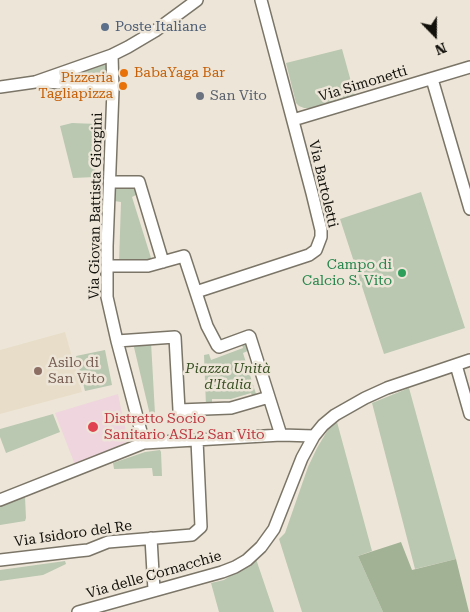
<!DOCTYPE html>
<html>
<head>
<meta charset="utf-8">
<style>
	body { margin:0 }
	#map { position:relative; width:470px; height:612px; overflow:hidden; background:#ede6d8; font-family:"Roboto Serif",serif }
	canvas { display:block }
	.north { position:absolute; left:410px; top:10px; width:50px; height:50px; -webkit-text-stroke:4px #ede6d8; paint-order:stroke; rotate:158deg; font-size:14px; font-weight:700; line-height:20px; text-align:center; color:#13110c }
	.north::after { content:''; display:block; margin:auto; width:18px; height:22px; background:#13110c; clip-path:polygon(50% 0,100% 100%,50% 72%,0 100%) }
</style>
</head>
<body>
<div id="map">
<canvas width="470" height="612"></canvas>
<div class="north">N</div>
</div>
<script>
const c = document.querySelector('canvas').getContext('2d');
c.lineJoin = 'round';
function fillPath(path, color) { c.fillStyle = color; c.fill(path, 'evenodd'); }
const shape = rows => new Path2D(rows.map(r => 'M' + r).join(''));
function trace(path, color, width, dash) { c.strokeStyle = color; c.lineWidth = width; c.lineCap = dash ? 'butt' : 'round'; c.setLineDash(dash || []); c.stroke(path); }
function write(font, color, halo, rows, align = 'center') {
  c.font = font + ' "Roboto Serif",serif'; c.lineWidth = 5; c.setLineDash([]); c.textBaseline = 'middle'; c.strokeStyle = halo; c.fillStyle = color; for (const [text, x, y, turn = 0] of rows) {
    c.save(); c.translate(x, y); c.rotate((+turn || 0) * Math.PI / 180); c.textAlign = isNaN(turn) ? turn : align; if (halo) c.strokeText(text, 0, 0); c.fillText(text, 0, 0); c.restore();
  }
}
fillPath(shape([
	[65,332,82,392,0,414,0,350]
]), '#e8ddc8');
fillPath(shape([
	[118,394,128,441,122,445,75,465,55,413]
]), '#efd5dd');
fillPath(shape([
	[342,49,355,96,310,108,304,108,299,106,296,103,286,63],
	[106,63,107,65,107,79,104,81,67,76],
	[72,123,97,124,95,177,73,178,60,126],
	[136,185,138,194,132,197,152,261,119,263,121,202,114,201,114,186],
	[421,192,465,328,384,354,340,219],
	[245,341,250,350,243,353,256,394,264,392,253,399,251,393,231,399,212,399,212,406,206,406,204,355,209,354,211,360,243,348,241,342],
	[151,342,155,414,150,415,133,343],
	[105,350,112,385,85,391,76,356],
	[409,388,456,559,415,569,372,403],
	[53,414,60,432,6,453,0,437,0,429],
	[337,422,372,551,358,556,383,612,302,612,279,539,285,533,308,467,317,448,329,428],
	[160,450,161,452,162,476,153,476,152,468,114,469,113,463,145,452],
	[25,497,26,518,25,521,0,525,0,506],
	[256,559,274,612,219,612,211,583,224,580],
	[65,561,66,564,43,575,0,581,0,570]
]), '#bac7b1');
fillPath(shape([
	[401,542,412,570,456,559,469,612,383,612,358,556]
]), '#a2b295');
const minor = shape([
	[112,55,113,90,107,246,107,297,117,341,144,443],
	[432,79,470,209],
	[44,82,80,84,105,87,113,90],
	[0,87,35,82,112,55,128,47,155,31,197,0],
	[293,120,470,67],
	[110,182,139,182,163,262],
	[107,266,148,266,184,256,207,326,217,345,219,347,249,336,250,337,269,397,231,408,179,410,175,337,117,341],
	[196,292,309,255,316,250,321,237,321,230,312,193,261,0],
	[456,365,470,414],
	[269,397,281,435],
	[0,500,144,443,281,435,314,436],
	[151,538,154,590],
	[0,560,78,551,88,550,108,542,192,535,201,527,197,440],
	[78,612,222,572,235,567,247,560,261,547,274,529,302,458,314,436,323,425,335,415,365,398,387,388,470,360]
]);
trace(minor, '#7b7568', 14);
trace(minor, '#fff', 11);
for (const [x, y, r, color] of [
	[105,27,5,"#5c6f8a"],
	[124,73,5,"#e8710a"],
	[123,86,5,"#e8710a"],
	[200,96,5,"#6b7280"],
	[402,273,5,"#2e9e5b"],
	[38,371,5,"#8d6e63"],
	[93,427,6,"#e0444e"]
]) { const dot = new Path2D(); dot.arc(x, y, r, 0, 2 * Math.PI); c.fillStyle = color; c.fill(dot); trace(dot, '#ede6d8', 2); }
write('14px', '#4e5e75', '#ede6d8', [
	["Poste Italiane",115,27]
], 'left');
write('14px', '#c56008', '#ede6d8', [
	["BabaYaga Bar",134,73],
	["Pizzeria",113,78,"right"],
	["Tagliapizza",113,94,"right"]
], 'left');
write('14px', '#13110c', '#ede6d8', [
	["Via Simonetti",363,84,-17],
	["Via Bartoletti",323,184,77],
	["Via Giovan Battista Giorgini",96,206,-89],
	["Via Isidoro del Re",73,534,-8],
	["Via delle Cornacchie",154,575,-16]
]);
write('14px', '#5b616d', '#ede6d8', [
	["San Vito",210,96]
], 'left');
write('14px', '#27864d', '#ede6d8', [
	["Campo di",392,265],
	["Calcio S. Vito",392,281]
], 'right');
write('14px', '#785e54', '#ede6d8', [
	["Asilo di",48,363],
	["San Vito",48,379]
], 'left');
write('italic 14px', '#3a5124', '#ede6d8', [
	["Piazza Unità",228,369],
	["d'Italia",228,385]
]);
write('14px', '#be3a42', '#ede6d8', [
	["Distretto Socio",104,419],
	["Sanitario ASL2 San Vito",104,435]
], 'left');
</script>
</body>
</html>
